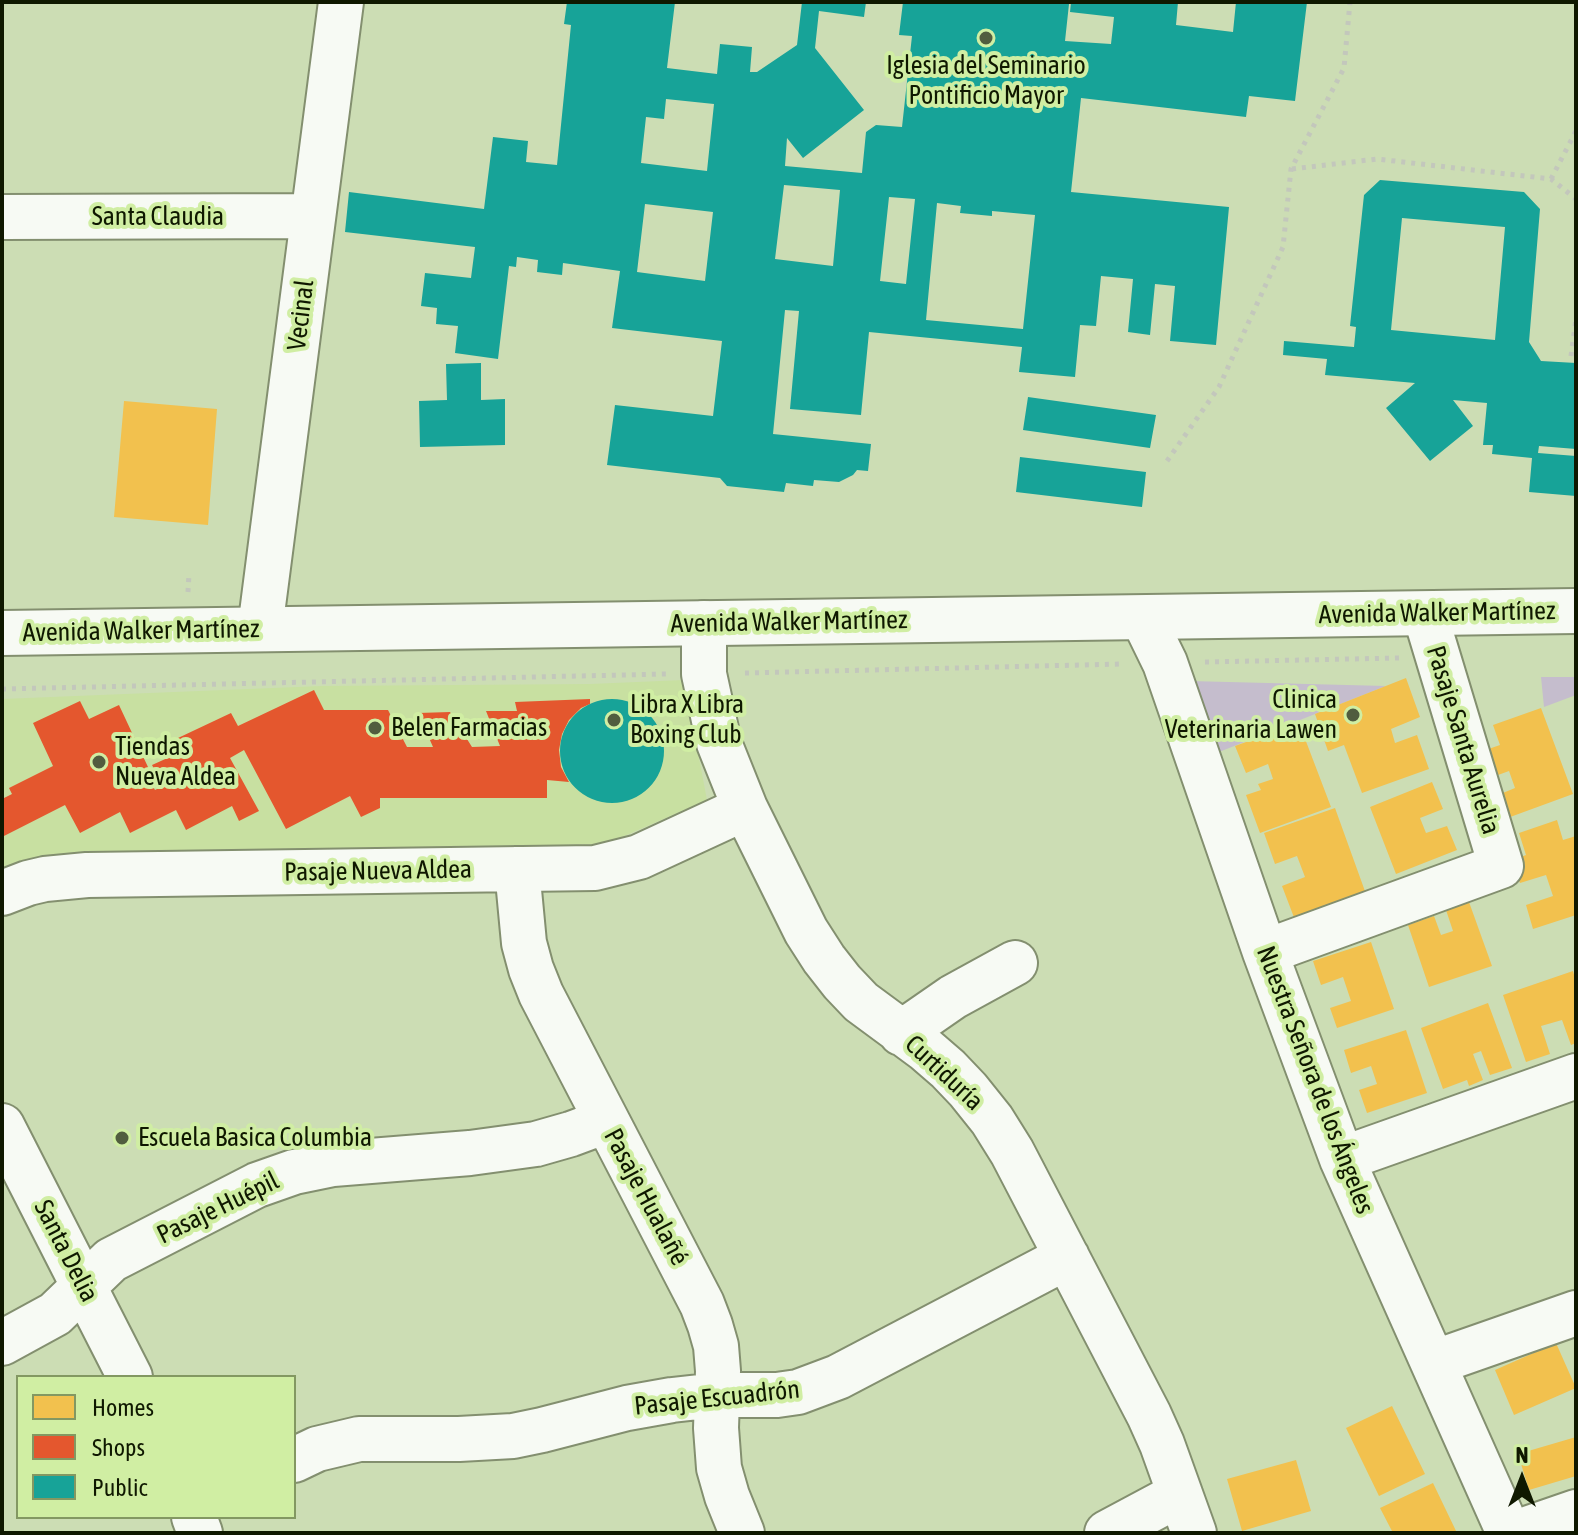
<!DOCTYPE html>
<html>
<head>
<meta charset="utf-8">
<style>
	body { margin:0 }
	#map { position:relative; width:1578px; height:1535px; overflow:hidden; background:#ccddb4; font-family:"Asap Condensed",sans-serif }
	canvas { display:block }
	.frame { position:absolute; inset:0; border:4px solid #0f1800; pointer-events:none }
	.legend { position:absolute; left:16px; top:1375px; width:280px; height:144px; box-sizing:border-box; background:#d0eea3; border:2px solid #839862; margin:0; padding:10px 14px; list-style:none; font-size:24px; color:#0f1800 }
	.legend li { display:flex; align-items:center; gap:16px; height:40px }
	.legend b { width:40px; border:2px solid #839862 }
	.north { position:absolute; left:1482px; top:1439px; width:80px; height:80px; -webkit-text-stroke:6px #d0eea3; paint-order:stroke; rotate:0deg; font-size:22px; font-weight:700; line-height:32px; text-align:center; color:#0f1800 }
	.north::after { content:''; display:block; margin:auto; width:28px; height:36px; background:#0f1800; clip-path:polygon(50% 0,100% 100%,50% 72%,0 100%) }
</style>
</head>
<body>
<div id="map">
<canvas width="1578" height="1535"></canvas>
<div class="frame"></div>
<ul class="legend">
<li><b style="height:22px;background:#f2c14e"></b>Homes</li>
<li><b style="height:22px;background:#e4572e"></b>Shops</li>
<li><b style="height:22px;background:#17a398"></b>Public</li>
</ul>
<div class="north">N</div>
</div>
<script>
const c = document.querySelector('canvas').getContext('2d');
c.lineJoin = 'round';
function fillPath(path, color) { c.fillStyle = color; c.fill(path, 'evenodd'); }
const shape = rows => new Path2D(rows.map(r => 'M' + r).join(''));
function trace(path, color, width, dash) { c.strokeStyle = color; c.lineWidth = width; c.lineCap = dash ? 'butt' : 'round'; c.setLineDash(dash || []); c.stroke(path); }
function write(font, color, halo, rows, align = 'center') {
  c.font = font + ' "Asap Condensed",sans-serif'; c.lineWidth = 8; c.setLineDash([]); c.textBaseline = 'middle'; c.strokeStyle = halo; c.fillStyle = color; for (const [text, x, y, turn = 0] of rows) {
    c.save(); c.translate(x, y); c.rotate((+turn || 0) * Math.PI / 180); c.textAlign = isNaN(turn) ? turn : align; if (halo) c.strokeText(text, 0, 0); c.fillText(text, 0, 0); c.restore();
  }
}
fillPath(shape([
	[684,680,707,800,606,844,40,856,2,872,2,699,322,686,590,684]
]), '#c8e0a1');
fillPath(shape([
	[1541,677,1576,677,1576,695,1544,707],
	[1189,681,1386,686,1219,752]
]), '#c5bdcd');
fillPath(shape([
	[124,401,217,409,208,525,114,517],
	[1406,678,1420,717,1391,729,1395,743,1417,735,1429,769,1362,793,1344,745,1328,751,1315,714],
	[1541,708,1573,794,1502,820,1493,797,1515,788,1509,771,1487,779,1477,753,1500,745,1493,725],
	[1299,723,1331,807,1260,833,1246,795,1261,790,1258,784,1273,779,1268,764,1246,773,1235,746],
	[1432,782,1443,809,1420,818,1426,833,1447,826,1457,850,1396,874,1370,807],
	[1335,808,1366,894,1295,920,1282,886,1305,877,1297,856,1275,864,1264,833],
	[1557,820,1563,840,1576,836,1576,915,1533,929,1526,905,1553,896,1546,875,1520,883,1512,860,1526,855,1519,833],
	[1469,902,1492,966,1429,987,1408,925,1434,916,1441,935,1453,931,1446,910],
	[1371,942,1394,1009,1337,1028,1330,1008,1351,1001,1343,977,1321,985,1313,961],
	[1573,971,1576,982,1576,1043,1571,1045,1562,1020,1541,1026,1550,1054,1526,1062,1503,995],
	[1488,1003,1512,1068,1490,1075,1481,1051,1473,1054,1483,1080,1469,1086,1467,1080,1443,1089,1421,1028],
	[1406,1030,1427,1093,1367,1113,1359,1090,1377,1084,1371,1066,1351,1073,1344,1050],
	[1556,1343,1576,1388,1514,1415,1495,1370],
	[1392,1406,1425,1474,1379,1496,1346,1428],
	[1576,1437,1576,1476,1529,1490,1518,1454],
	[1296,1460,1311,1511,1242,1531,1227,1479],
	[1433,1483,1457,1533,1393,1533,1380,1508]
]), '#f2c14e');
fillPath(shape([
	[314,690,324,710,388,710,407,747,433,747,418,713,450,712,472,747,500,746,486,711,517,711,515,702,590,699,590,704,581,708,569,720,562,734,559,750,561,767,569,782,547,780,547,798,380,798,380,808,361,817,350,796,286,829,244,750,230,758,259,811,239,821,232,806,186,830,176,810,130,833,120,812,80,833,65,805,2,837,2,799,12,794,9,788,53,766,33,723,80,701,89,719,119,705,155,782,151,783,155,790,163,786,152,765,172,756,175,759,186,755,178,738,231,713,238,726]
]), '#e4572e');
fillPath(shape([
	[567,2,675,2,667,68,717,74,720,44,752,47,750,72,757,72,797,45,802,2,866,2,864,17,819,11,815,48,864,110,803,158,787,138,785,166,862,173,866,132,876,125,902,127,912,36,899,35,903,2,1044,2,1069,4,1065,41,1111,44,1114,17,1070,12,1071,2,1178,2,1176,25,1233,32,1236,2,1307,2,1295,101,1249,96,1246,117,1081,98,1071,192,1229,207,1216,345,1170,341,1175,286,1155,284,1150,335,1128,332,1133,279,1101,276,1096,326,1080,325,1075,377,1019,372,1022,347,869,332,861,415,790,409,799,311,785,310,773,434,871,444,868,471,857,470,853,475,839,482,814,480,813,486,786,483,784,492,727,486,720,478,607,465,615,405,713,416,722,341,612,328,620,271,563,263,562,275,537,272,538,260,517,257,516,267,509,266,498,359,455,353,458,326,436,324,437,308,421,306,425,273,471,278,475,247,345,232,349,192,484,209,493,137,528,141,526,162,557,165,571,25,564,24],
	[666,99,714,104,707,171,641,163,646,117,664,119],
	[784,185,840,190,833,266,775,259],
	[889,197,915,199,906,284,880,281],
	[937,203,961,206,960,213,992,216,992,211,1035,215,1023,329,926,320],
	[645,204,713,212,705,281,637,272],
	[1380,180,1524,192,1540,209,1529,342,1541,361,1576,363,1576,449,1539,446,1538,453,1576,456,1576,496,1529,492,1532,458,1492,454,1493,445,1483,445,1487,403,1453,400,1473,426,1430,461,1386,408,1415,383,1325,375,1327,359,1283,355,1284,341,1354,347,1356,327,1350,326,1364,195],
	[1402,218,1505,227,1495,340,1391,330],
	[481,363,481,400,505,399,505,445,420,447,419,401,447,400,446,364],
	[1028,397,1156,415,1150,448,1023,430],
	[1020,457,1146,472,1142,507,1016,492],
	'560 751a52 52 0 1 1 104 0a52 52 0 1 1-104 0Z'
]), '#17a398');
const minor = shape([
	[2,217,313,216],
	[1143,618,1165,663,1265,952,1342,1159,1509,1533],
	[704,623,704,674,719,743,745,808,806,931,824,959,842,982,861,1002,926,1050,948,1069,968,1090,992,1120,1012,1152,1149,1415,1162,1444,1194,1533],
	[260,629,341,2],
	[517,869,524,943,531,969,541,994,702,1304,710,1325,716,1346,718,1371,716,1428,719,1468,727,1496,742,1533],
	[2,893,28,883,45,879,87,875,595,868,639,857,745,808],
	[1265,952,1501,866,1425,614],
	[901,1033,953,997,1015,963],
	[2,1126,130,1377],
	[1342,1159,1576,1076],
	[2,1343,55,1314,111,1260,257,1185,294,1172,333,1164,470,1153,536,1144,571,1134,606,1121],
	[1433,1363,1576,1313],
	[294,1460,317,1449,359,1439,459,1439,513,1436,542,1430,627,1408,672,1400,717,1395,777,1395,798,1392,838,1377,1067,1257],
	[194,1517,200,1533],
	[1107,1533,1180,1494],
	[1515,1533,1576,1512]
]);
const major = shape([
	[2,633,1576,611]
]);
trace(minor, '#838f6f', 48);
trace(major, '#838f6f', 48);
trace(shape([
	[1292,169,1377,159,1551,179,1576,199],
	[1551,179,1576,131],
	[1571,356,1576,319],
	[1167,461,1219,387,1283,247,1291,169,1344,68,1350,2],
	[188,592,189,573],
	[1205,662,1399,658],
	[745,673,1123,664],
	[2,689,667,674]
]), '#c3c7bc', 5, [4, 6]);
trace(minor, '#f7faf4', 44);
trace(major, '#f7faf4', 44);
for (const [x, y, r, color] of [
	[986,38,8,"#515d3f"],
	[1353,715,8,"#515d3f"],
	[614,720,8,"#515d3f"],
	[375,728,8,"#515d3f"],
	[99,762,8,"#515d3f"],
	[122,1138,8,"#515d3f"]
]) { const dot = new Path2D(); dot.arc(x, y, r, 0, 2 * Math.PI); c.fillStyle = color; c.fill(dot); trace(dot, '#d0eea3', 3); }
write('26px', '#0f1800', '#d0eea3', [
	["Iglesia del Seminario",986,66,"center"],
	["Pontificio Mayor",986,96,"center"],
	["Clinica",1337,700,"right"],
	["Veterinaria Lawen",1337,730,"right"],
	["Libra X Libra",630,705],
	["Boxing Club",630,735],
	["Belen Farmacias",391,728],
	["Tiendas",115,747],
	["Nueva Aldea",115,777],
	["Escuela Basica Columbia",138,1138]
], 'left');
write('26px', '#0f1800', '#d0eea3', [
	["Santa Claudia",158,217],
	["Vecinal",301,315,-83],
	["Avenida Walker Martínez",1437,613,-1],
	["Avenida Walker Martínez",789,622,-1],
	["Avenida Walker Martínez",141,631,-1],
	["Pasaje Santa Aurelia",1463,740,73],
	["Pasaje Nueva Aldea",378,871,-1],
	["Curtiduría",944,1073,43],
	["Nuestra Señora de los Ángeles",1315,1080,69],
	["Pasaje Hualañé",646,1197,62],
	["Pasaje Huépil",218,1208,-26],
	["Santa Delia",66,1251,63],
	["Pasaje Escuadrón",717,1398,-6]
]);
</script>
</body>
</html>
